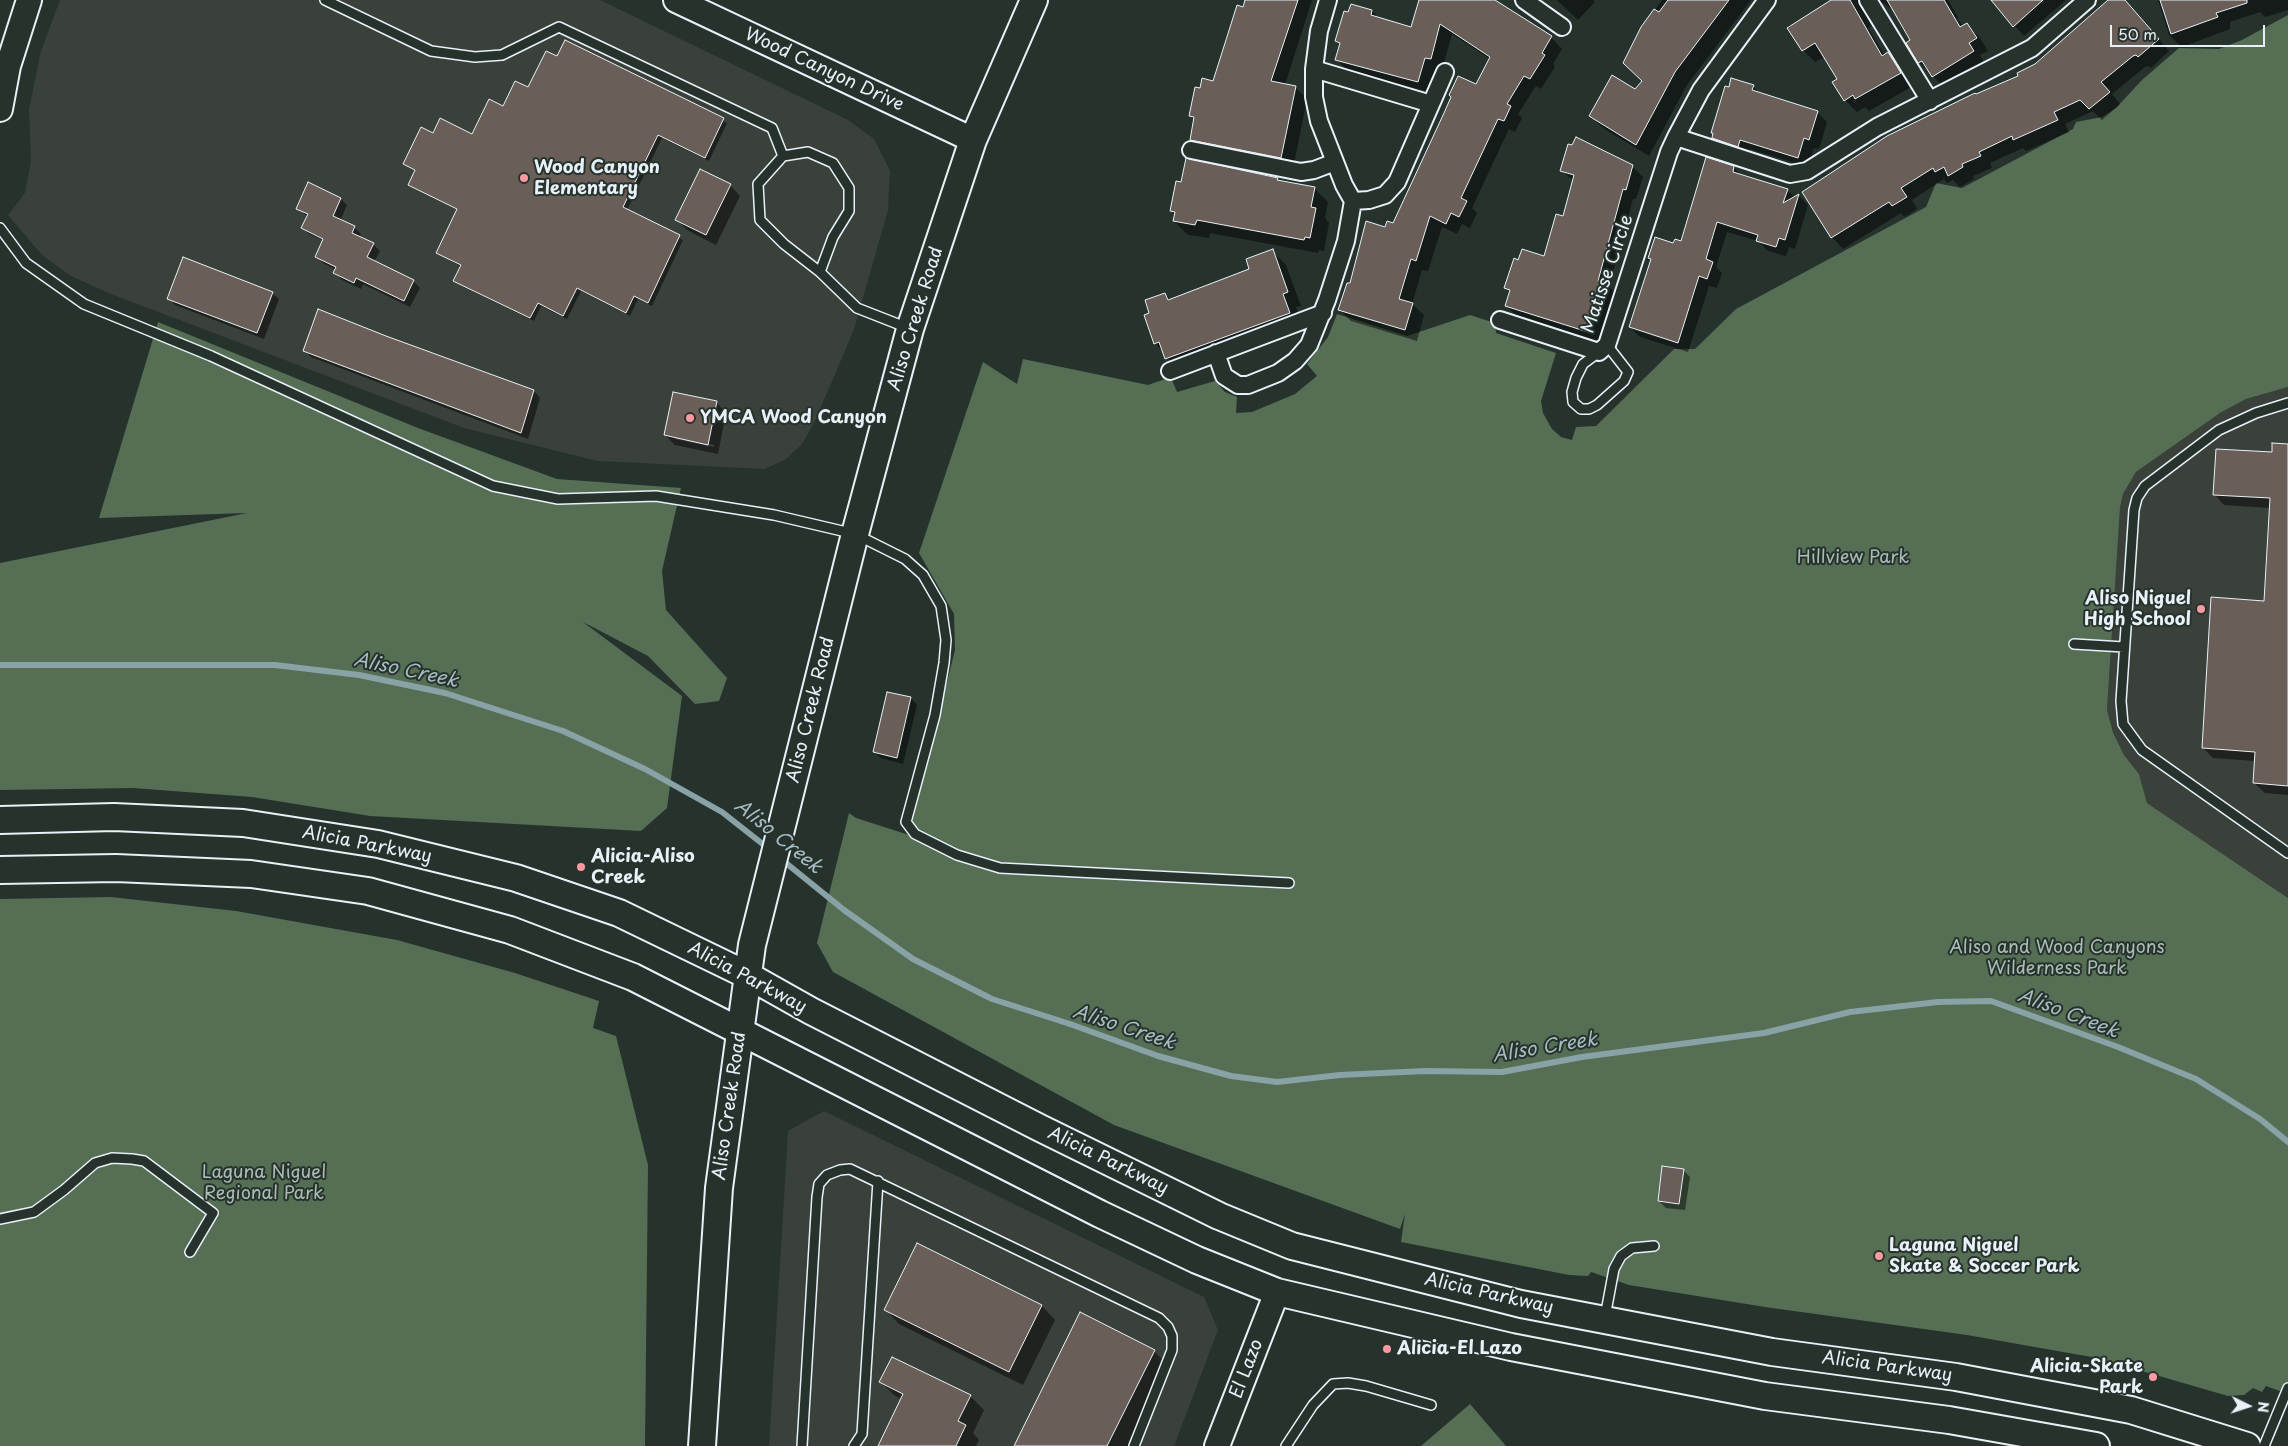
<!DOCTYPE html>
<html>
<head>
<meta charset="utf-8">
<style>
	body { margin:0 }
	#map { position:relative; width:2288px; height:1446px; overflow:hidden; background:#26332d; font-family:"Playpen Sans",sans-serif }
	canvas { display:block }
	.north { position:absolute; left:2223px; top:1381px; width:50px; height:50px; -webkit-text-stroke:4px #26332d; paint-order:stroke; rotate:94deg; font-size:14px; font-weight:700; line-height:20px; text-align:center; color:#e8f1f8 }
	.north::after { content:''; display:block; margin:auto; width:18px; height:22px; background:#e8f1f8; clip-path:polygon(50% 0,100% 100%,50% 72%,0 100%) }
	.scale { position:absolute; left:2110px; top:25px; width:155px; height:22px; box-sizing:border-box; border:2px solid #e8f1f8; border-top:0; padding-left:6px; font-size:15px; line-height:18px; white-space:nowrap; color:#e8f1f8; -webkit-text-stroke:4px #26332d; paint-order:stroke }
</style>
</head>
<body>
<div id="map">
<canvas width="2288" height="1446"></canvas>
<div class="north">N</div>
<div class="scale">50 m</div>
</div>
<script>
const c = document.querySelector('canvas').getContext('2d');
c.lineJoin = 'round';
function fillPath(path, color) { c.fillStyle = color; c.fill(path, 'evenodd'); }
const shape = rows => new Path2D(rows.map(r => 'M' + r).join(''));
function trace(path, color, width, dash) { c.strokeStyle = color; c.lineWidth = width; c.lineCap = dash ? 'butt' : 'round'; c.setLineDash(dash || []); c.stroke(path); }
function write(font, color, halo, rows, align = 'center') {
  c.font = font + ' "Playpen Sans",sans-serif'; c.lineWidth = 4; c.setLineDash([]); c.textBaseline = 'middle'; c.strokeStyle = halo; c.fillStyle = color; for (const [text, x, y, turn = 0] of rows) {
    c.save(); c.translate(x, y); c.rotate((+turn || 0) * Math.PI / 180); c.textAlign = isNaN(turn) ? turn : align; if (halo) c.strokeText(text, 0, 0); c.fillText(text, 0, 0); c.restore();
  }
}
fillPath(shape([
	[60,0,600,0,848,120,874,139,890,171,888,210,853,332,815,421,802,444,786,459,765,469,598,461,464,428,111,294,71,276,42,255,8,215,25,193,31,161,29,109,41,51],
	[2288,387,2288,898,2147,803,2139,774,2124,755,2112,728,2107,710,2120,508,2123,494,2136,472,2220,413,2246,399],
	[824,1111,1204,1297,1218,1330,1174,1446,769,1446,788,1131]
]), '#3a403a');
fillPath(shape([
	[2288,15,2288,387,2246,399,2220,413,2136,472,2123,494,2120,508,2107,710,2113,732,2124,755,2139,774,2147,803,2288,898,2288,1394,2266,1386,2262,1392,2253,1388,2244,1395,2228,1396,2097,1358,1967,1335,1765,1307,1629,1285,1591,1272,1588,1276,1569,1275,1401,1242,1405,1214,1400,1229,1114,1125,833,972,817,943,849,813,856,818,909,835,935,730,955,650,954,614,919,553,983,362,1017,384,1023,359,1148,385,1168,378,1172,380,1177,392,1215,381,1225,392,1237,397,1236,413,1252,412,1295,394,1317,376,1307,364,1328,337,1337,314,1407,336,1470,315,1495,323,1496,333,1556,353,1541,401,1543,413,1552,429,1561,437,1572,440,1576,427,1596,426,1674,349,1695,349,1736,309,1926,207,1936,183,1962,188,2073,129,2076,122,2102,117,2116,108,2142,80,2179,48,2219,49,2242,40],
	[158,322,418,428,557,479,681,488,662,571,666,610,727,678,719,701,695,704,648,656,583,622,682,696,667,808,641,831,370,816,252,797,133,788,0,790,0,563,247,513,99,518],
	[111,897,236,911,397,940,515,973,599,1001,593,1028,616,1036,648,1165,645,1446,0,1446,0,899],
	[1470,1404,1506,1446,1421,1446]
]), '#556e54');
fillPath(shape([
	[1246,0,1312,0,1285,85,1295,87,1307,99,1293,169,1203,152,1191,140,1195,120,1190,115,1201,89,1214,82],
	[1420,0,1495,0,1551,37,1562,49,1553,64,1555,67,1541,89,1536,86,1518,114,1522,118,1515,132,1509,129,1472,208,1477,213,1470,228,1462,224,1457,234,1442,227,1428,271,1422,270,1412,304,1424,315,1417,341,1351,321,1340,310,1351,285,1386,228,1393,225,1477,86,1490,59,1452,34,1442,70,1436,68,1429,92,1347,70,1336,59,1340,45,1336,41,1372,11,1380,19,1412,29],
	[1557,0,1593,0,1595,2,1578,20],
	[1662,0,1751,0,1687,85,1649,156,1603,128,1591,116,1635,91,1643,81,1655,10],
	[1833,0,1948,0,1958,17,1957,19,1964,27,1967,25,1979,37,1988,51,1980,55,1985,64,1945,88,1919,62,1908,43,1912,41,1895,12,1884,3,1876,3,1875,24,1868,28,1885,56,1888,54,1901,66,1913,86,1869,111,1865,107,1857,112,1845,100,1839,80,1825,57,1815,62,1803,50],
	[1992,0,2066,0,2024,36],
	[2110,0,2125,0,2169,51,2151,68,2149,66,2145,67,2112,94,2120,104,2102,120,2093,111,2065,124,2069,132,2026,151,2023,148,1990,163,1992,168,1973,176,1974,179,1960,187,1953,180,1947,183,1944,179,1912,200,1917,209,1904,217,1901,213,1843,249,1832,237,1976,96,2019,76,2036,65],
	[2158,0,2288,0,2288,10,2265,17,2260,12,2230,22,2230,29,2182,47,2169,35],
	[565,42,727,123,709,161,662,138,627,210,683,240,652,306,638,299,630,316,581,291,567,319,541,306,534,321,458,284,455,280,462,267,437,253,458,210,409,185,416,171,404,164,433,135,473,135,529,89,557,58],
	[1753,86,1761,95,1817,112,1827,122,1819,149,1814,148,1808,167,1750,149,1748,156,1723,148,1713,138,1712,132,1730,88],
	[1632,166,1643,177,1636,199,1633,199,1609,287,1619,296,1610,323,1605,322,1599,341,1517,316,1506,306,1511,293,1506,287,1519,261,1545,258,1563,217,1574,181,1561,170],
	[1734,168,1741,175,1787,190,1795,197,1798,195,1808,205,1795,249,1789,247,1786,256,1768,251,1758,241,1727,232,1716,267,1722,273,1717,288,1709,286,1688,352,1640,337,1630,327,1652,260,1649,258,1682,243],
	[1277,179,1281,182,1314,188,1328,202,1325,218,1329,223,1324,251,1319,250,1318,253,1210,233,1209,238,1188,235,1174,221,1175,215,1171,211],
	[730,185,740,196,716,245,687,230,677,220],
	[341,199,347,205,340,221,354,227,361,234,359,238,373,244,380,251,374,262,413,281,420,288,410,307,363,284,361,289,342,280,335,273,336,270,323,263,316,256,324,241,309,234,303,228,308,217,298,208],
	[1272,251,1286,265,1301,306,1296,307,1303,327,1180,372,1155,343,1151,314,1165,294,1171,300,1251,270],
	[272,293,279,299,264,339,175,305,169,299],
	[385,337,534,391,540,398,528,439,311,357,304,350],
	[716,402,726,413,718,454,675,445,665,435],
	[675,437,714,445,714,447,675,439],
	[2288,445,2288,795,2265,793,2254,783,2255,761,2213,758,2203,748,2265,602,2270,508,2224,505,2214,494],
	[911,698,917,705,903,764,881,758,874,752],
	[1683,1170,1690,1177,1685,1210,1666,1208,1659,1201],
	[918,1245,1042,1306,1055,1320,1023,1385,899,1324,886,1310],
	[1154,1351,1168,1365,1128,1446,1015,1446],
	[881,1382,970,1396,984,1410,973,1433,979,1440,976,1446,879,1446,902,1399,895,1396]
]), '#0007');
trace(shape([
	[0,665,275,665,359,675,445,693,563,731,645,769,722,812,769,849],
	[781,859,844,910,913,959,992,999,1070,1024,1158,1056,1231,1076,1277,1082,1340,1075,1425,1071,1502,1072,1582,1057,1764,1033,1850,1012,1938,1002,1991,1001,2118,1047,2196,1079,2260,1119,2288,1142]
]), '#89a2a6', 6);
const building = shape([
	[1245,0,1298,0,1271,81,1296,86,1281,158,1190,140,1194,117,1189,116,1195,87,1200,88,1202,78,1213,81,1237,5,1243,7,1245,0],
	[1419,0,1495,0,1552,36,1542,53,1545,55,1530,79,1524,76,1507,104,1511,106,1504,121,1498,119,1461,198,1467,201,1459,217,1451,213,1446,224,1430,216,1416,261,1411,259,1399,299,1413,303,1405,330,1338,310,1347,283,1350,283,1366,221,1385,227,1387,221,1393,223,1444,113,1451,97,1449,95,1458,76,1476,84,1490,57,1440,24,1431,59,1425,58,1418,82,1335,60,1340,43,1335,41,1344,11,1348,12,1351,4,1372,10,1371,15,1411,27,1419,0],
	[1668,0,1729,0,1675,72,1636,145,1589,116,1612,75,1635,89,1642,81,1623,63,1641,27,1654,9,1659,12,1668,0],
	[1831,0,1850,0,1882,56,1888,52,1901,73,1855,99,1853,95,1844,101,1832,82,1837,79,1815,43,1802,51,1787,28,1831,0],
	[1887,0,1944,0,1960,27,1967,23,1977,38,1969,43,1974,51,1932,77,1922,61,1918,63,1906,43,1910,40,1887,0],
	[1991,0,2043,0,2013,27,1991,0],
	[2108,0,2125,0,2159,39,2138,57,2136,55,2133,56,2101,82,2110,92,2089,109,2080,100,2054,112,2058,120,2013,140,2012,136,1979,152,1981,156,1962,164,1963,167,1948,176,1944,167,1935,172,1933,168,1901,188,1907,197,1892,206,1889,202,1831,238,1802,192,1887,136,1975,93,1976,94,2018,76,2017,73,2035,64,2108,0],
	[2160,0,2247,0,2247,3,2216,13,2218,17,2171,34,2160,0],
	[565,40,724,118,705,158,658,135,623,207,680,235,648,303,634,296,626,313,577,288,563,316,538,303,530,318,453,281,461,265,436,253,457,209,408,185,415,170,403,164,421,127,433,133,440,118,472,134,489,99,503,106,515,81,528,87,546,51,557,56,565,40],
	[1731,78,1754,85,1752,90,1818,111,1809,140,1804,138,1798,158,1740,140,1738,147,1712,138,1713,133,1711,133,1725,86,1729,87,1731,78],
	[1576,137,1633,165,1626,190,1623,189,1598,281,1609,285,1600,314,1595,312,1588,332,1505,306,1510,290,1504,288,1514,258,1518,260,1522,249,1544,256,1556,214,1563,216,1574,175,1560,171,1568,144,1572,145,1576,137],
	[1706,157,1734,166,1733,172,1788,189,1783,203,1799,194,1785,240,1779,238,1776,247,1756,241,1758,235,1717,222,1706,259,1713,262,1707,279,1699,276,1678,343,1629,327,1651,259,1648,258,1655,237,1673,243,1675,239,1681,241,1706,157],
	[1186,158,1278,178,1277,180,1315,187,1311,207,1316,208,1310,238,1305,237,1304,240,1197,220,1195,225,1173,221,1175,212,1170,211,1176,181,1181,182,1186,158],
	[700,169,731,184,706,235,675,220,700,169],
	[308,182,341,198,333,216,355,226,352,233,374,243,367,257,414,280,404,301,356,278,354,283,333,273,336,267,315,257,323,239,301,228,308,214,296,209,308,182],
	[1273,249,1288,292,1283,294,1290,313,1165,359,1159,342,1154,344,1144,315,1149,313,1145,300,1165,293,1168,300,1249,269,1246,259,1273,249],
	[183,257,273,292,257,333,167,299,183,257],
	[318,309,386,336,534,390,521,433,303,351,318,309],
	[673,392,717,401,708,445,664,435,673,392],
	[2272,443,2288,444,2288,786,2253,783,2255,752,2202,748,2211,597,2264,601,2270,498,2213,495,2216,449,2272,452,2272,443],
	[887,692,911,697,897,758,873,752,887,692],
	[1662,1166,1684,1169,1679,1204,1658,1201,1662,1166],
	[917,1243,1042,1305,1009,1372,884,1310,917,1243],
	[1080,1312,1155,1350,1107,1446,1014,1446,1080,1312],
	[892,1357,971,1395,958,1421,966,1425,956,1446,878,1446,903,1394,879,1382,892,1357]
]);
fillPath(building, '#6a5e58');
trace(building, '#e8f1f8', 1);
const lane = shape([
	[325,0,431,51,475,57,502,55,559,27,772,128,783,156],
	[0,228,26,263,84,304,211,356,493,486,558,499,656,496,774,515,855,534,905,559,923,575,941,606,946,640,944,663,935,715,906,822,915,834,957,855,1000,868,1289,883],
	[820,272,784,244,760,220,758,184,783,156,808,152,833,163,849,188,849,211,833,237,820,272,857,308,908,328],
	[1599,352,1583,364,1576,378,1572,392,1573,402,1581,409,1589,409,1597,405,1624,381,1628,372,1607,345],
	[2288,403,2256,413,2219,430,2145,486,2137,498,2134,510,2121,701,2123,724,2142,750,2288,853],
	[2074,644,2124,647],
	[0,1219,34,1212,64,1190,95,1163,112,1158,132,1159,144,1161,213,1213,190,1252],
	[1605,1317,1614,1269,1621,1256,1632,1248,1654,1246],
	[802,1446,817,1197,819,1184,827,1175,840,1170,850,1169,1159,1318,1168,1327,1172,1336,1172,1350,1134,1446],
	[854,1446,862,1434,878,1181],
	[1286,1446,1313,1405,1333,1384,1348,1383,1366,1386,1431,1405],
	[2264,1446,2288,1388]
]);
const street = shape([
	[1524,0,1562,27],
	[1767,0,1701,90,1676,137,1790,174,1807,171,1877,127,2032,48,2087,0],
	[1868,0,1930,101],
	[1314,69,1431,104],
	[1191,150,1301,172,1314,170,1335,162],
	[1353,201,1369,200,1385,195,1397,182,1445,72],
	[1500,320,1599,352,1607,345,1669,152,1676,137],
	[1216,353,1224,376,1238,385,1248,385,1278,373,1295,361,1309,345,1327,300,1346,241,1353,201,1344,185,1319,121,1314,97,1314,69,1319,31,1328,0],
	[1170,371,1323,313]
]);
const secondary = shape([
	[676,0,973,140],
	[0,109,8,66,29,0],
	[1217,1446,1277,1292]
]);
const primary = shape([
	[0,820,114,817,243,823,378,844,516,878,619,913,747,975,811,1011,1040,1128,1219,1216,1292,1246,1521,1304,1772,1352,1956,1377,2131,1410,2247,1446],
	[0,870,116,868,251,874,368,891,510,930,633,977,1100,1214,1197,1260,1277,1292,1511,1347,1765,1396,1949,1420,2096,1446],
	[702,1446,719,1188,752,945,855,534,910,329,973,140,1034,0]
]);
trace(lane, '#e8f1f8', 12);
trace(street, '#e8f1f8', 20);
trace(secondary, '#e8f1f8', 28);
trace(primary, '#e8f1f8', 30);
trace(lane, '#26332d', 9);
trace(street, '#26332d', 16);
trace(secondary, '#26332d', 24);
trace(primary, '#26332d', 26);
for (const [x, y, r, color] of [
	[524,178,5,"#ff9aa2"],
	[690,418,5,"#ff9aa2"],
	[2201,609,5,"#ff9aa2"],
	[581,867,5,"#ff9aa2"],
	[1879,1256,5,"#ff9aa2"],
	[1387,1349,5,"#ff9aa2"],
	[2153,1377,5,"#ff9aa2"]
]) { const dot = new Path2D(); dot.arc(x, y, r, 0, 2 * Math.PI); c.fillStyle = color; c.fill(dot); trace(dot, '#26332d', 2); }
write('18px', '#e8f1f8', '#26332d', [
	["Wood Canyon Drive",824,70,25],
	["Matisse Circle",1608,274,-71],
	["Aliso Creek Road",916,319,-73],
	["Aliso Creek Road",811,710,-76],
	["Alicia Parkway",367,845,11],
	["Alicia Parkway",747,978,28],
	["Aliso Creek Road",730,1106,-82],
	["Alicia Parkway",1108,1161,26],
	["Alicia Parkway",1489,1294,13],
	["Alicia Parkway",1887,1367,8],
	["El Lazo",1247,1369,-69]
]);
write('bold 18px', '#e8f1f8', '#26332d', [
	["Wood Canyon",534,168],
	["Elementary",534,189],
	["YMCA Wood Canyon",700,418],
	["Aliso Niguel",2191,599,"right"],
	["High School",2191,620,"right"],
	["Alicia-Aliso",591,857],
	["Creek",591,878],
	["Laguna Niguel",1889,1246],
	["Skate & Soccer Park",1889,1267],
	["Alicia-El Lazo",1397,1349],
	["Alicia-Skate",2143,1367,"right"],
	["Park",2143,1388,"right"]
], 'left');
write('18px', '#adbdb6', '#26332d', [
	["Hillview Park",1853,558],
	["Aliso and Wood Canyons",2057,948],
	["Wilderness Park",2057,969],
	["Laguna Niguel",264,1173],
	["Regional Park",264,1194]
]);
write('italic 19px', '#a8bcc1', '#26332d', [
	["Aliso Creek",406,671,12],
	["Aliso Creek",778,837,39],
	["Aliso Creek",2068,1014,21],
	["Aliso Creek",1124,1028,18],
	["Aliso Creek",1545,1048,-9]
]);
</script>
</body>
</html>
